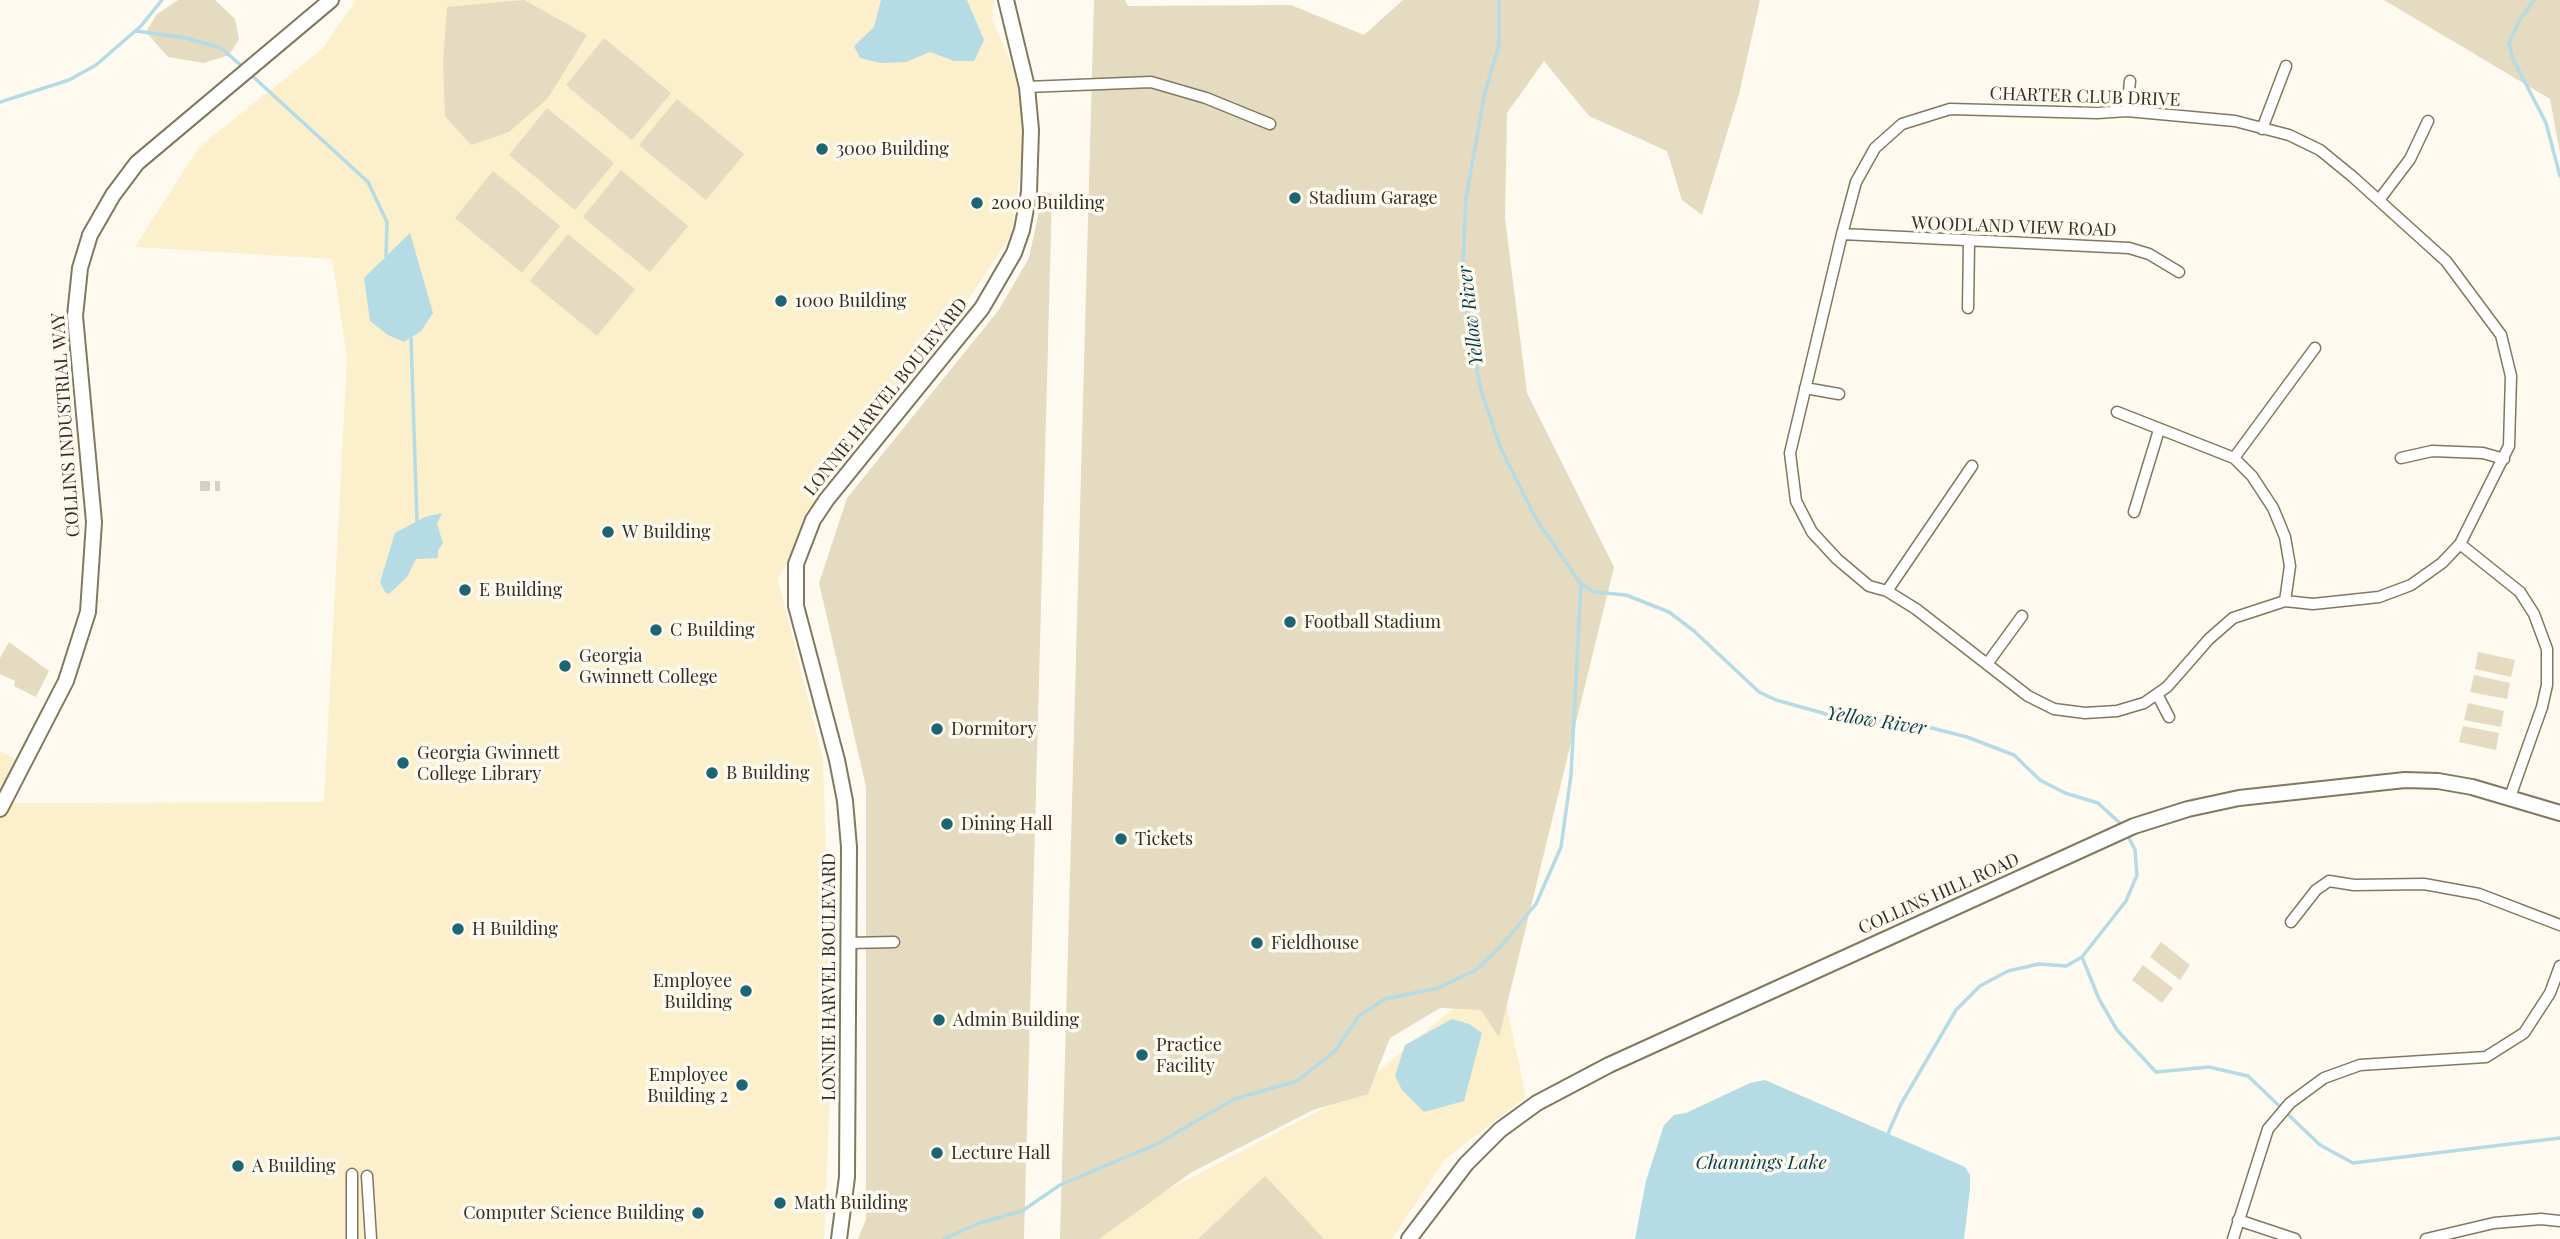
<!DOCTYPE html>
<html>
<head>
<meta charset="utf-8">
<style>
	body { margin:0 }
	canvas { display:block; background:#fefaef }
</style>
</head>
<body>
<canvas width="2560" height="1239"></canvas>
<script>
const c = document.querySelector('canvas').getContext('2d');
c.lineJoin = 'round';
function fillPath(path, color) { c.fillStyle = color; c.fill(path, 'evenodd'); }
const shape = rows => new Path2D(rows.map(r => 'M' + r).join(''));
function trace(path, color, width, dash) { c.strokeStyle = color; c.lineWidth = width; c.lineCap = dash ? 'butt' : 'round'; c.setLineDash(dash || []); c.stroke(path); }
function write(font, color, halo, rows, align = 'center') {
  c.font = font + ' "Playfair Display",serif'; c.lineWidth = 7; c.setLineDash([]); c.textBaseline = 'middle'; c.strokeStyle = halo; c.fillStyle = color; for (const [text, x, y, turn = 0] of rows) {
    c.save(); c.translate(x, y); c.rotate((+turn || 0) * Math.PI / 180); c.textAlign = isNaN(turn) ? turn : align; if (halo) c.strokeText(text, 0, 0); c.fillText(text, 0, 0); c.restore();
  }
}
fillPath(shape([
	[356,0,994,0,992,20,1030,105,1011,235,952,324,826,483,778,580,823,759,832,1049,824,1239,0,1239,0,751,23,763,8,803,324,802,347,357,332,259,135,247,199,147,322,49],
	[1499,970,1526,1097,1445,1159,1392,1239,1074,1239,1351,1094]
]), '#fcefcc');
fillPath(shape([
	[178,0,215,0,235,19,239,39,229,55,204,63,168,57,146,32,156,15],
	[524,0,587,35,548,98,509,132,471,145,445,116,443,62,447,7],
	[1094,0,1125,0,1128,6,1291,5,1364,35,1403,0,1760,0,1739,94,1702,215,1682,200,1667,151,1589,116,1544,61,1507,113,1505,218,1527,393,1614,567,1499,1037,1481,1010,1440,1008,1390,1038,1368,1094,1313,1110,1192,1172,1099,1239,1060,1239],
	[2384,0,2560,0,2560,153,2550,99],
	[604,38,671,93,632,140,566,85],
	[677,99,744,154,706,200,639,145],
	[547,108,614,163,575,210,509,155],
	[621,170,688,226,650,272,583,217],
	[493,171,560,226,522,273,455,218],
	[1043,192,1052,194,1024,1239,858,1239,866,1219,866,787,819,583,847,498,998,311,1029,258],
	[568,234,635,289,597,336,530,281],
	[9,642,49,671,36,697,14,686,15,681,0,674,0,658],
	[2478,652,2515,660,2511,677,2475,669],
	[2474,675,2510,683,2507,699,2470,692],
	[2468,703,2504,711,2501,727,2464,720],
	[2463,726,2499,733,2496,750,2459,742],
	[2161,942,2190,965,2180,980,2150,957],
	[2143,965,2173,988,2162,1003,2132,980],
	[1265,1176,1324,1239,1198,1239]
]), '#e4dbc0');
fillPath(shape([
	[881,0,967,0,984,40,974,61,954,61,930,52,906,62,881,63,860,58,854,46,874,27],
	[410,233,433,313,421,331,404,342,388,335,370,321,364,278],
	[442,513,437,524,443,543,438,550,438,558,416,559,407,577,389,594,385,592,380,582,395,533,425,517],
	[1452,1019,1469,1024,1482,1033,1464,1101,1424,1112,1402,1090,1395,1076,1405,1045],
	[1765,1080,1965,1167,1970,1175,1970,1189,1964,1239,1635,1239,1646,1181,1664,1125,1674,1115,1686,1113,1750,1083]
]), '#b5dbe4');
trace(shape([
	[1499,0,1499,45,1485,92,1466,198,1463,265,1468,328,1481,390,1501,449,1536,519,1581,584,1594,592,1626,595,1669,612,1694,631,1759,692,1776,700,1837,717,1916,724,1967,737,2014,755,2040,780,2065,793,2098,803,2122,825],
	[2534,0,2519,21,2509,43,2513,59,2546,123,2560,176],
	[136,31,186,38,221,48,244,68],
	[249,73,368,182,387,222,386,256],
	[0,102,69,80,96,65,141,26,162,0],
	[411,338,417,522],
	[2082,957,2099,999,2117,1030,2156,1072,2209,1067,2248,1076,2320,1145,2353,1163,2560,1138],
	[1886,1138,1901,1104,1956,1010,1980,986,2008,971,2039,964,2066,966,2082,957,2126,901,2137,875,2135,850,2126,832],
	[944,1239,979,1223,1022,1211,1060,1185,1157,1144,1234,1099,1297,1081,1335,1051,1359,1016,1385,999,1438,988,1476,970,1502,945,1536,904,1561,847,1571,775,1581,584]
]), '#b5dbe4', 3.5);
trace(shape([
	[200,486,220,486]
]), '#d5d1c6', 10, [10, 5]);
const street = shape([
	[1027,87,1151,82,1206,98,1270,124],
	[1950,109,2097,113,2127,111,2235,121,2289,135,2320,150,2353,177,2446,261,2501,335,2511,376,2509,446,2460,544,2442,563,2411,585,2379,597,2313,604,2285,601,2233,618,2209,639,2167,687,2144,703,2117,711,2085,713,2054,709,2028,696,1916,609,1887,591,1869,586,1837,559,1812,532,1796,501,1790,453,1842,234,1856,182,1875,148,1902,124,1950,109],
	[2127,111,2130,81],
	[2262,129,2286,66],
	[2379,200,2410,159,2428,121],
	[1842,234,2129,248,2149,254,2179,272],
	[1968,308,1969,243],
	[1805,388,1839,394],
	[2117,412,2234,458,2252,476,2273,508,2285,537,2290,566,2285,601],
	[2234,458,2315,348],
	[2401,458,2432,451,2483,453,2504,459],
	[2134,512,2159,430],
	[2460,544,2520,592,2534,614,2547,649,2547,685,2542,707,2510,797],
	[1887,591,1972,466],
	[1987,664,2022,616],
	[2157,694,2169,717],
	[2291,922,2316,890,2329,881,2354,885,2424,884,2479,894,2560,925],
	[848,943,894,942],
	[367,1176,371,1239],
	[2238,1220,2295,1239],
	[352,1239,352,1174],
	[2233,1239,2268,1129,2290,1103,2324,1078,2360,1065,2486,1057,2524,1033,2550,993,2560,966],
	[2426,1239,2494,1223,2541,1219,2560,1221]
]);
const secondary = shape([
	[0,809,66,681,88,612,94,522,75,316,80,268,90,235,113,195,137,163,331,0],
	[839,1239,847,1177,849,847,845,801,837,760,796,606,796,564,813,520,827,499,982,308,1014,253,1022,230,1029,192,1031,130,1027,87,1006,0],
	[1409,1239,1466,1164,1500,1130,1537,1103,1609,1065,2134,826,2188,809,2239,798,2405,780,2438,781,2472,787,2560,813]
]);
trace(street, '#81785f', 13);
trace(secondary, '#81785f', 18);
trace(street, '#fff', 10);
trace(secondary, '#fff', 14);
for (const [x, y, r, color] of [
	[822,149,7,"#1e6574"],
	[1295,198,7,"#1e6574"],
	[977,203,7,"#1e6574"],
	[781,301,7,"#1e6574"],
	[608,532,7,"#1e6574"],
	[465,590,7,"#1e6574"],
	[1290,622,7,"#1e6574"],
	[656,630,7,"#1e6574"],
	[565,666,7,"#1e6574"],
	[937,729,7,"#1e6574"],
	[403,763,7,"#1e6574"],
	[712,773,7,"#1e6574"],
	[947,824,7,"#1e6574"],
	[1121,839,7,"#1e6574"],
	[458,929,7,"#1e6574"],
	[1257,943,7,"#1e6574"],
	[746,991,7,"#1e6574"],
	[939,1020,7,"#1e6574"],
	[1142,1055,7,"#1e6574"],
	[742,1085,7,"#1e6574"],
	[937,1153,7,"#1e6574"],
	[238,1166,7,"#1e6574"],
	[780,1203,7,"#1e6574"],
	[698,1213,7,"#1e6574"]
]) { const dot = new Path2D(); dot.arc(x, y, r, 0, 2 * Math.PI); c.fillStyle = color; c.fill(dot); trace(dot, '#fefaef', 2.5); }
write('18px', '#312e23', '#fefaef', [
	["CHARTER CLUB DRIVE",2085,97,2],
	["WOODLAND VIEW ROAD",2014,227,2],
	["LONNIE HARVEL BOULEVARD",886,397,-51],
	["COLLINS INDUSTRIAL WAY",66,425,-94],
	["COLLINS HILL ROAD",1939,894,-24],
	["LONNIE HARVEL BOULEVARD",829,977,-90]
]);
write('18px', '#312e23', '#fefaef', [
	["3000 Building",836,149],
	["Stadium Garage",1309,198],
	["2000 Building",991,203],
	["1000 Building",795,301],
	["W Building",622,532],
	["E Building",479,590],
	["Football Stadium",1304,622],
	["C Building",670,630],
	["Georgia",579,656],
	["Gwinnett College",579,677],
	["Dormitory",951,729],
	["Georgia Gwinnett",417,753],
	["College Library",417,774],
	["B Building",726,773],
	["Dining Hall",961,824],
	["Tickets",1135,839],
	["H Building",472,929],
	["Fieldhouse",1271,943],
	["Employee",732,981,"right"],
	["Building",732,1002,"right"],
	["Admin Building",953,1020],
	["Practice",1156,1045],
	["Facility",1156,1066],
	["Employee",728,1075,"right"],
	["Building 2",728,1096,"right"],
	["Lecture Hall",951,1153],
	["A Building",252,1166],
	["Math Building",794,1203],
	["Computer Science Building",684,1213,"right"]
], 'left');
write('italic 19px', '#033e49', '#fefaef', [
	["Yellow River",1471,316,-97],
	["Yellow River",1876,721,9],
	["Channings Lake",1761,1163]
]);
</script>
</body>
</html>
